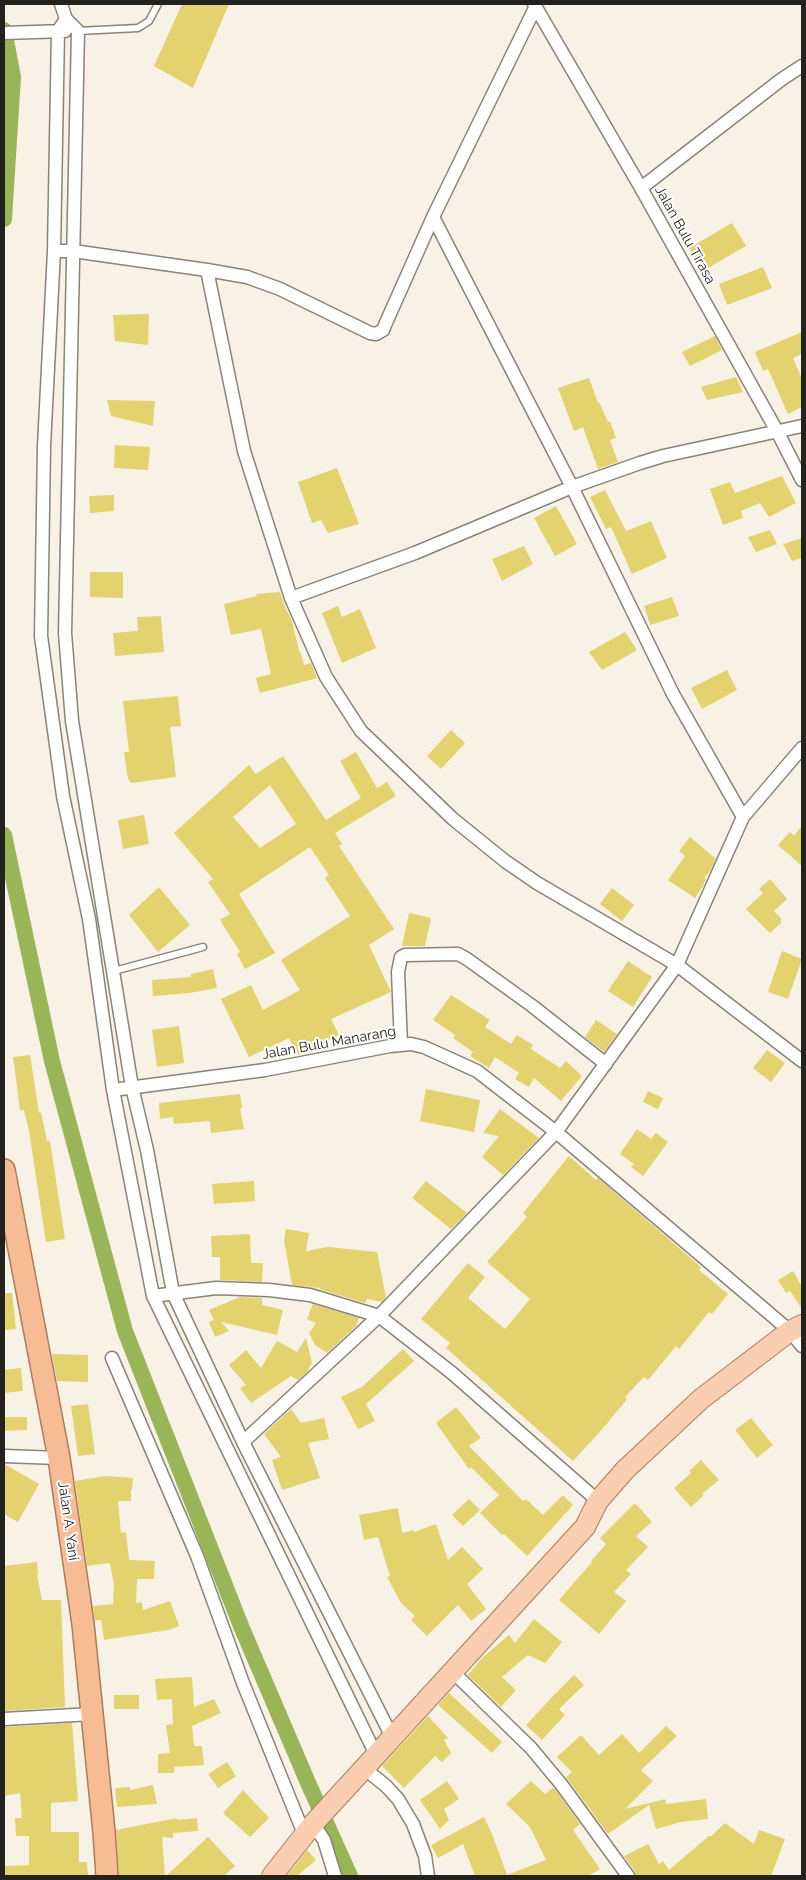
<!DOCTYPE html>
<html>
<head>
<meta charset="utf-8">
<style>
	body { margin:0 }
	#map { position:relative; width:806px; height:1880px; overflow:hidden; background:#f8f1e6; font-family:Raleway,sans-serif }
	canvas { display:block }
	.frame { position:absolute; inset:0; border:5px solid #24221e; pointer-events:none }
</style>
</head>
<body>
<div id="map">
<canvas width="806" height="1880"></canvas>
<div class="frame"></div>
</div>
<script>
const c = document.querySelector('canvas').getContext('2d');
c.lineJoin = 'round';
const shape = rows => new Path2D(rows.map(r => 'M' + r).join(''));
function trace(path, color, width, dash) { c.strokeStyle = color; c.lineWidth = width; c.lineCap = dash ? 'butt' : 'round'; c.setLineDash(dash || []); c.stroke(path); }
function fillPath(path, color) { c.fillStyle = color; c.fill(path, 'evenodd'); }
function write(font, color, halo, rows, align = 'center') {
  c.font = font + ' Raleway,sans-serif'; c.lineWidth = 4; c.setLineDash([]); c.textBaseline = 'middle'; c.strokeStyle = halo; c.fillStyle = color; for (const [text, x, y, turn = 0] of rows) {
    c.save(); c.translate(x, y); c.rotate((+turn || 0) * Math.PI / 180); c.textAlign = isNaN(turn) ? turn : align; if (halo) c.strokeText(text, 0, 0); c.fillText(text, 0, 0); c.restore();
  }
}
trace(shape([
	[4,30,13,77,4,219],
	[4,835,52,1061,125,1331,241,1626,309,1785,350,1876]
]), '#99b558', 16);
fillPath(shape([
	[182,4,229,4,193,88,154,66],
	[732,223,746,246,706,269,701,269,689,248],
	[763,267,772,288,727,305,719,284],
	[149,314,148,345,115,341,113,315],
	[802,332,802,354,793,358,802,379,802,407,788,414,768,369,763,371,755,352],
	[715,336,722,350,690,366,682,352],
	[736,377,743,392,707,400,701,387],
	[589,378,598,403,599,402,608,422,610,421,616,438,610,440,618,462,598,469,583,427,574,431,558,388],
	[107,400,155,401,153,426,111,416],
	[115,445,150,447,148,470,114,468],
	[337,468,359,524,328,533,321,520,312,523,298,482],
	[782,476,796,503,769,517,760,503,741,511,743,518,723,525,710,489,730,482,735,493],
	[605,490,626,531,651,521,667,558,632,574,611,527,606,529,590,497],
	[114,495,114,511,90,513,89,496],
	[556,506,577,544,555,556,534,518],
	[770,530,777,544,756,552,748,537],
	[802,538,802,558,792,561,783,544],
	[524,546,533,564,502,581,492,559],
	[90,572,123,572,123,598,90,597],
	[280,592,285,607,292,621,299,651,300,651,304,665,311,663,317,678,260,693,256,678,271,674,261,629,231,635,224,604,257,596,256,594],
	[672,597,679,616,650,625,644,606],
	[338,606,342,617,360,609,376,648,342,663,322,613],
	[161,616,164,652,115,656,113,633,138,631,137,617],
	[625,632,637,650,602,670,589,652],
	[727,670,737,690,702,709,691,688],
	[178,696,181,726,170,727,176,777,131,783,128,779,124,752,129,752,123,701],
	[451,730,465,743,441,769,427,756],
	[356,752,377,788,387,782,396,796,335,833,342,844,339,846,394,929,369,945,391,992,331,1019,339,1035,298,1055,289,1038,249,1057,221,999,251,985,263,1010,300,990,281,960,350,916,325,878,329,875,310,847,239,894,275,953,245,969,237,954,240,952,220,920,230,914,208,882,213,879,174,833,249,765,256,774,283,756,326,820,361,798,340,761],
	[270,785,296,824,260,848,233,817],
	[144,815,149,844,123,849,118,820],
	[802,826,802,866,778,845,790,832,794,836],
	[690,837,716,859,710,871,704,878,706,879,703,886,695,898,668,880,685,856,679,851],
	[770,879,787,899,774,911,781,918,781,923,770,933,746,909,763,893,759,889],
	[159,887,190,925,158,952,129,915],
	[612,888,634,905,622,921,600,904],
	[409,913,431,918,425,946,402,946],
	[782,951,802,959,788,999,768,992],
	[628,961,652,977,633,1007,608,991],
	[213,969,217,988,190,993,153,996,152,980,191,977,191,974],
	[451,995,490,1020,485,1027,511,1044,517,1035,533,1045,531,1049,560,1068,566,1061,582,1076,561,1101,534,1078,529,1087,515,1079,519,1073,495,1057,489,1068,470,1056,473,1052,453,1038,455,1035,433,1020],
	[596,1020,617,1034,604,1052,585,1037],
	[179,1026,184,1063,157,1067,152,1030],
	[767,1050,785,1063,771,1082,753,1068],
	[30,1055,39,1113,41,1112,47,1141,50,1141,65,1239,46,1242,29,1131,24,1110,20,1110,13,1057],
	[426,1089,480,1100,474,1132,420,1121],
	[648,1091,663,1098,658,1109,643,1102],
	[240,1094,242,1108,240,1108,244,1129,211,1133,210,1121,174,1124,173,1117,160,1119,159,1103],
	[500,1109,539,1138,503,1175,482,1157,499,1136,483,1133],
	[637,1129,651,1139,656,1133,668,1142,643,1176,631,1167,634,1164,620,1154],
	[569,1156,596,1180,598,1178,701,1267,699,1270,728,1294,712,1314,709,1312,679,1349,676,1346,648,1380,644,1377,625,1397,627,1399,605,1426,573,1461,446,1348,450,1343,421,1319,468,1263,485,1277,468,1298,505,1329,530,1299,487,1262,527,1217,523,1213],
	[254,1181,255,1201,214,1204,212,1184],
	[426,1181,467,1213,451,1229,412,1198],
	[286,1229,309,1233,306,1251,328,1247,377,1252,386,1297,382,1302,367,1299,365,1303,319,1289,320,1288,292,1285,284,1240],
	[250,1234,251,1263,263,1263,262,1282,220,1280,220,1257,212,1257,211,1236],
	[793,1271,802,1287,802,1309,790,1291,786,1293,778,1280],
	[4,1293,12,1293,16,1329,4,1330],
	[240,1297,262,1298,262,1305,283,1310,277,1335,221,1322,229,1331,215,1337,209,1322,214,1320,209,1310],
	[313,1304,359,1318,356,1326,327,1353,315,1345,309,1333,316,1323,307,1319],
	[306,1338,312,1363,307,1372,298,1380,291,1376,251,1403,240,1388,246,1385,229,1365,246,1350,261,1368,277,1341,297,1352],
	[403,1349,414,1361,366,1404,375,1421,358,1429,341,1397,362,1387],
	[52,1354,88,1355,88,1382,57,1381],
	[21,1368,23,1391,4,1393,4,1370],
	[88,1404,95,1454,78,1456,71,1406],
	[456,1407,481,1438,469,1446,523,1501,526,1499,543,1515,563,1495,573,1505,527,1556,504,1534,502,1535,480,1513,499,1495,471,1467,469,1469,436,1423],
	[291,1409,301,1423,324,1418,329,1439,308,1443,320,1478,282,1490,272,1460,281,1457,264,1434],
	[4,1417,27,1417,27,1430,4,1431],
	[751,1418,773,1445,757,1458,735,1430],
	[701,1460,719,1480,702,1494,704,1495,691,1507,674,1488,691,1473,689,1471],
	[4,1464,39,1484,18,1522,4,1514],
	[106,1476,133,1478,132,1490,131,1490,131,1501,118,1501,121,1533,126,1532,129,1560,155,1561,154,1579,137,1579,136,1603,142,1602,143,1610,170,1601,179,1626,168,1630,104,1640,101,1620,95,1620,93,1606,113,1604,114,1585,110,1563,87,1566,75,1481],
	[469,1499,480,1510,463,1526,452,1515],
	[635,1503,652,1522,636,1536,648,1547,626,1570,631,1574,614,1592,626,1601,599,1634,559,1600,592,1562,591,1561,606,1544,600,1538],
	[398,1508,402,1533,413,1530,414,1532,436,1524,448,1560,462,1547,483,1569,467,1584,486,1609,471,1621,458,1605,427,1636,411,1620,415,1616,401,1603,387,1577,390,1576,378,1537,364,1540,359,1515],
	[37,1562,38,1574,37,1575,42,1600,61,1600,65,1707,5,1711,4,1566],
	[534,1619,562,1642,545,1663,528,1655,502,1677,516,1690,501,1707,468,1675,482,1658,509,1635,515,1643],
	[574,1675,584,1685,559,1709,565,1715,542,1740,526,1725,553,1696],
	[192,1677,194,1707,214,1699,221,1713,192,1726,194,1746,202,1746,204,1765,174,1767,174,1773,158,1773,158,1754,170,1753,166,1725,173,1724,172,1699,157,1700,155,1679],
	[449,1693,502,1742,492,1753,438,1705],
	[114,1695,139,1695,139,1709,114,1709],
	[428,1716,448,1738,444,1740,451,1753,442,1762,435,1756,404,1788,382,1766],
	[72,1723,78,1801,51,1803,51,1832,79,1832,79,1862,87,1862,88,1876,4,1876,4,1866,29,1865,29,1836,16,1836,15,1818,22,1818,20,1793,4,1796,4,1727],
	[666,1726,677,1736,641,1770,653,1781,625,1809,665,1799,666,1804,706,1799,708,1819,681,1822,656,1829,649,1805,608,1834,566,1777,572,1772,557,1757,581,1735,599,1755,622,1734,639,1753],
	[227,1762,236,1776,218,1788,208,1774],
	[447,1781,459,1799,444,1809,449,1820,440,1829,420,1800],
	[531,1781,545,1794,553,1788,555,1789,580,1824,573,1830,600,1869,588,1876,475,1876,463,1844,438,1858,431,1845,484,1817,492,1834,507,1875,546,1860,530,1827,506,1804],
	[153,1785,157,1804,117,1807,115,1788,130,1787,130,1790],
	[243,1790,269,1818,250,1837,223,1813],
	[177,1818,177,1820,197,1818,198,1831,173,1833,173,1838,162,1837,165,1876,119,1876,116,1830],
	[725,1823,754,1844,759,1830,785,1839,771,1876,636,1876,635,1871,624,1856,648,1844,659,1864,663,1861,669,1870,710,1835,710,1837],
	[208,1837,235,1866,224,1876,166,1876],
	[307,1850,316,1860,297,1876,287,1876]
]), '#e2d36e');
const service = shape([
	[78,31,138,28,149,21,158,4],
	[114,971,203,947]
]);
const minor = shape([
	[61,4,66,19,78,31,65,633,72,721,132,1087,147,1150,173,1293,243,1442,392,1737],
	[534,4,641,188,778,433,802,480],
	[66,19,58,31,54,251,44,446,41,636,63,796,89,919,113,1090,153,1296,376,1755],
	[4,33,65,31],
	[641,188,782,79,802,66],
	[433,217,536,6],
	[54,251,73,251,207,270,247,277,280,289,370,333,376,334,383,330,385,325,433,217,572,487,673,694,743,817,677,965,556,1132,379,1316,243,1442],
	[207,270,244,451,291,598,326,677,361,731,453,819,505,861,537,883,677,965,802,1061],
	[291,598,415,553,572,487,640,463,663,456,802,426],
	[743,817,802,748],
	[401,1045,398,972,401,957,405,955,458,954,467,959,531,1005,606,1064],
	[113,1090,265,1070,390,1046,411,1044,424,1047,477,1071,556,1132,790,1331,802,1346],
	[153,1296,216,1288,269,1290,310,1295,379,1316,452,1373,598,1501],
	[112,1358,197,1556,243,1683,304,1834],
	[4,1456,59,1458],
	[452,1671,531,1748,561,1784,628,1876],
	[4,1719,92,1714],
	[364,1768,386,1786,398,1799,413,1824,425,1856,428,1876],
	[313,1824,324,1840,335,1876]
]);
const primary = shape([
	[272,1876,313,1824,585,1527,598,1501,625,1470,701,1399,790,1331,802,1325]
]);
const trunk = shape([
	[4,1170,59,1458,83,1624,104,1832,107,1876]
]);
trace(service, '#898379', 9);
trace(minor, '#898379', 15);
trace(primary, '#ac7c59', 22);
trace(trunk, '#ac7c59', 24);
trace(service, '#fff', 6);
trace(minor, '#fff', 12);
trace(primary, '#f9cdaf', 20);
trace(trunk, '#f7bc94', 21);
write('14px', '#24221e', '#fff', [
	["Jalan Bulu Tirasa",685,235,61],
	["Jalan Bulu Manarang",329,1043,-10],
	["Jalan A. Yani",68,1521,82]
]);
</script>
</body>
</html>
